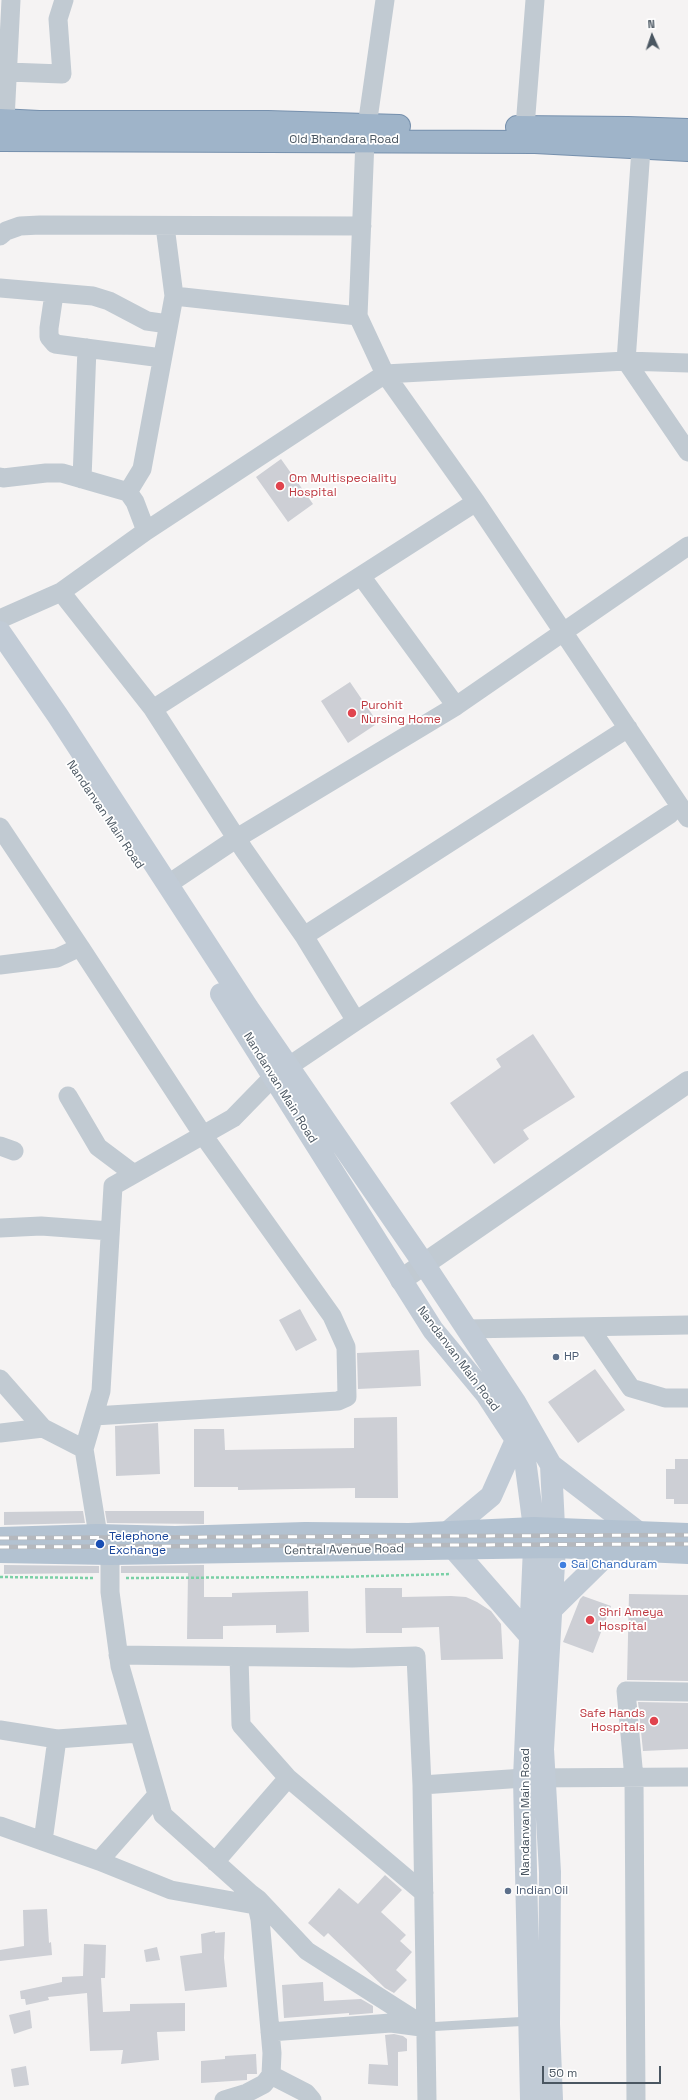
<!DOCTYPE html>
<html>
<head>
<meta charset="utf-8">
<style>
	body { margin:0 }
	#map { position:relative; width:688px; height:2100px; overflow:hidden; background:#f5f3f3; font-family:"Space Grotesk",sans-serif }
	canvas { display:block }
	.north { position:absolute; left:632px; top:16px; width:40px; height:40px; -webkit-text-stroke:3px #fff; paint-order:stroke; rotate:357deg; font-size:11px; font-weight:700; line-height:16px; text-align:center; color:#4a5661 }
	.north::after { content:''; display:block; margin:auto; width:14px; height:18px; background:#4a5661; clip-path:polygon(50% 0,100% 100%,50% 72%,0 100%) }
	.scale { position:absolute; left:542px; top:2066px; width:119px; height:18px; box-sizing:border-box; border:2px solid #4a5661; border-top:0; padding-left:5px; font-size:12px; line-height:14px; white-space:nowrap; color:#4a5661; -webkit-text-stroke:3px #fff; paint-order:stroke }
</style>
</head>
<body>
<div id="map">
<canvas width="688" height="2100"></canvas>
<div class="north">N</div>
<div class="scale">50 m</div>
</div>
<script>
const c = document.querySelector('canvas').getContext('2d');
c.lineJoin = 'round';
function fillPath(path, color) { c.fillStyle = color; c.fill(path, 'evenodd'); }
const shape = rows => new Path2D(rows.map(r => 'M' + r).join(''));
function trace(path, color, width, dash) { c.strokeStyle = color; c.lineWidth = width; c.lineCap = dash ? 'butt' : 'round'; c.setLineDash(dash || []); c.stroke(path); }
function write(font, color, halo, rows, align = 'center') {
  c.font = font + ' "Space Grotesk",sans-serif'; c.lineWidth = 3.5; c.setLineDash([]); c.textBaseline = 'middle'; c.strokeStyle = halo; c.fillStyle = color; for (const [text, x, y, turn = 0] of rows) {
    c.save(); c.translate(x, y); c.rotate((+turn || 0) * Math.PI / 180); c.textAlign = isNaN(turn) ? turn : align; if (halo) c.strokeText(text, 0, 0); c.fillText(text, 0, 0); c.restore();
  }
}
fillPath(shape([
	[281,459,313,504,288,522,256,477],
	[350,682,378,723,348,743,321,701],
	[533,1034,575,1097,523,1130,529,1139,494,1164,450,1103,501,1067,496,1059],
	[300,1309,317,1340,296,1351,279,1320],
	[419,1350,421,1386,358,1389,357,1353],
	[595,1369,625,1410,578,1443,548,1402],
	[397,1417,398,1498,355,1498,355,1488,238,1490,238,1487,194,1487,194,1429,224,1429,225,1450,354,1448,354,1418],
	[158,1423,160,1474,116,1476,115,1426],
	[675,1459,688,1459,688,1504,674,1504,674,1499,666,1499,666,1469,675,1469],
	[83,1511,85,1523,4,1525,4,1512],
	[105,1511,204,1511,204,1524,107,1523],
	[4,1565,99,1566,99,1573,4,1574],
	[204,1565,204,1597,232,1597,232,1593,308,1591,309,1632,276,1633,276,1625,223,1626,223,1639,187,1639,188,1573,121,1573,121,1566],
	[365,1588,402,1588,402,1597,451,1596,466,1597,477,1602,491,1611,501,1624,503,1659,441,1660,439,1627,402,1628,402,1633,366,1633],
	[629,1594,688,1595,688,1681,627,1680],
	[583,1596,611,1606,593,1653,563,1642,580,1599],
	[638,1702,688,1703,688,1749,643,1751],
	[385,1875,402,1890,381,1912,406,1935,400,1941,412,1952,396,1970,407,1980,394,1993,385,1988,328,1933,324,1937,308,1923,339,1888,358,1904],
	[47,1909,49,1943,51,1942,52,1955,0,1961,0,1950,24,1946,23,1910],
	[215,1931,215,1933,225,1932,224,1958,227,1987,185,1991,180,1956,202,1953,201,1934],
	[84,1944,106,1945,105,1978,101,1978,103,2012,130,2011,130,2004,185,2003,185,2031,157,2032,159,2060,121,2064,123,2050,90,2051,87,1993,48,1997,49,2000,26,2005,25,1999,21,1999,20,1991,62,1982,62,1977,83,1976],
	[157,1947,160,1960,146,1962,144,1950],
	[323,1982,324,2001,361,1999,373,2006,373,2013,349,2015,349,2013,284,2018,282,1985],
	[30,2010,32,2028,14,2034,9,2015],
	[394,2034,403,2036,407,2039,407,2051,398,2052,398,2086,368,2084,369,2064,388,2065,385,2035],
	[256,2054,257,2074,247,2074,247,2080,201,2083,201,2061,225,2059,225,2056],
	[26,2066,29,2085,14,2087,11,2069]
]), '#cdcfd5');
const trunk = shape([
	[0,120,39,122,268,122,399,126],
	[517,127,628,128,688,130],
	[0,140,535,142,688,150]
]);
trace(trunk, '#7690ad', 24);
trace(shape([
	[0,1577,93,1578],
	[126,1578,335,1577,451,1574]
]), '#7ad0a6', 2.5, [3, 2]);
trace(shape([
	[426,2027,530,2021]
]), '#c1cad2', 9);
trace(shape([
	[385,0,365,140,358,316,385,374,476,502,688,818],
	[8,72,62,74,58,19,64,0],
	[5,120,11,0],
	[525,127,535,0],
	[641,149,626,361,688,452],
	[0,236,6,231,20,226,40,225,362,226],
	[0,288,93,296,109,301,147,321,168,324],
	[54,294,49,328,49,337,55,344,162,358],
	[174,296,358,316],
	[0,477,3,478,46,473,62,473,128,492,135,502,146,531],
	[82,479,87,348],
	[128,492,142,469,174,296,165,226],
	[361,576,456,706],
	[61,592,153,709,244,850,304,936,356,1021],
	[0,619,61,592,146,531,385,374,626,361,688,363],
	[153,709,476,502],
	[0,827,80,947,57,958,0,965],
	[167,885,237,838,456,706,688,546],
	[304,936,628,728],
	[80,947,203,1135,332,1316,346,1347,347,1397,338,1401,94,1416],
	[68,1096,98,1147,134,1174],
	[0,1146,14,1151],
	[0,1228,41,1226,110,1231],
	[589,1327,631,1388,665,1398,688,1398],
	[466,1329,688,1325],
	[0,1379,43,1428,84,1449,101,1391,113,1186,233,1118,273,1077,356,1021,670,814],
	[0,1433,43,1428],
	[84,1449,98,1535,110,1554,110,1592,120,1666,163,1815,250,1893,258,1899,307,1951,426,2027],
	[118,1655,352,1658,416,1656,422,1785,427,2100],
	[239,1657,241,1725,288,1778,424,1893],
	[0,1730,57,1739,43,1841],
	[57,1739,139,1733],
	[422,1785,524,1778,688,1777],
	[157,1795,99,1861,171,1890,255,1905],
	[0,1826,99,1861],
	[215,1862,288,1778],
	[270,2032,391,2023,421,2027],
	[271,2075,306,2093,312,2100],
	[224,2100,247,2093,264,2084,271,2075,272,2053,260,1919,257,1906,252,1897],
	[636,2100,634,1778,626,1691,688,1692]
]), '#c1cad2', 19);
trace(shape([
	[401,1280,688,1082]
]), '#c1cad2', 22);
trace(shape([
	[0,632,58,716,248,1008,424,1264,515,1402,551,1465,555,1547,543,1749,550,1872,549,2024,552,2100],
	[221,994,433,1330,486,1394,524,1452,534,1528,534,1547,524,1778,531,2100],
	[551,1465,638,1532],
	[448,1532,491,1496,516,1440],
	[453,1548,530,1636],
	[551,1610,612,1550]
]), '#c1cbd6', 22);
trace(shape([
	[0,1538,98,1535,175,1537,305,1533,409,1534,534,1528,688,1534],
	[0,1552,110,1554,555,1547,688,1553]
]), '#b3c2d1', 22);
trace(trunk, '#9fb4c9', 22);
const rail = shape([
	[0,1538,688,1535],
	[0,1547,688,1544]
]);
trace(rail, '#b5b8bd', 4.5);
trace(rail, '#fff', 3, [9]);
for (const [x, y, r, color] of [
	[280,486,5,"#e0444e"],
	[352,713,5,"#e0444e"],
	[556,1357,4,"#5c6f8a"],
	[100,1544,5,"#1a4fb4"],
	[563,1565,4,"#3f7fe0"],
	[590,1620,5,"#e0444e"],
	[654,1721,5,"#e0444e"],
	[508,1891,4,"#5c6f8a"]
]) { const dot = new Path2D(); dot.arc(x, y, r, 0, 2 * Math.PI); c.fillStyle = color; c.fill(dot); trace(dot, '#fff', 1.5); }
write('12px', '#4a5661', '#fff', [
	["Old Bhandara Road",344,140],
	["Nandanvan Main Road",105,815,56],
	["Nandanvan Main Road",280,1088,58],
	["Nandanvan Main Road",458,1359,53],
	["Central Avenue Road",344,1550,-1],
	["Nandanvan Main Road",526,1812,-90]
]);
write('12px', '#be3a42', '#fff', [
	["Om Multispeciality",289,479],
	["Hospital",289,493],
	["Purohit",361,706],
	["Nursing Home",361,720],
	["Shri Ameya",599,1613],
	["Hospital",599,1627],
	["Safe Hands",645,1714,"right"],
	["Hospitals",645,1728,"right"]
], 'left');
write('12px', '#4e5e75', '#fff', [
	["HP",564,1357],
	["Indian Oil",516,1891]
], 'left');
write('12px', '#164399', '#fff', [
	["Telephone",109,1537],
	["Exchange",109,1551]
], 'left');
write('12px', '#366cbe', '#fff', [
	["Sai Chanduram",571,1565]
], 'left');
</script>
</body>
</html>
